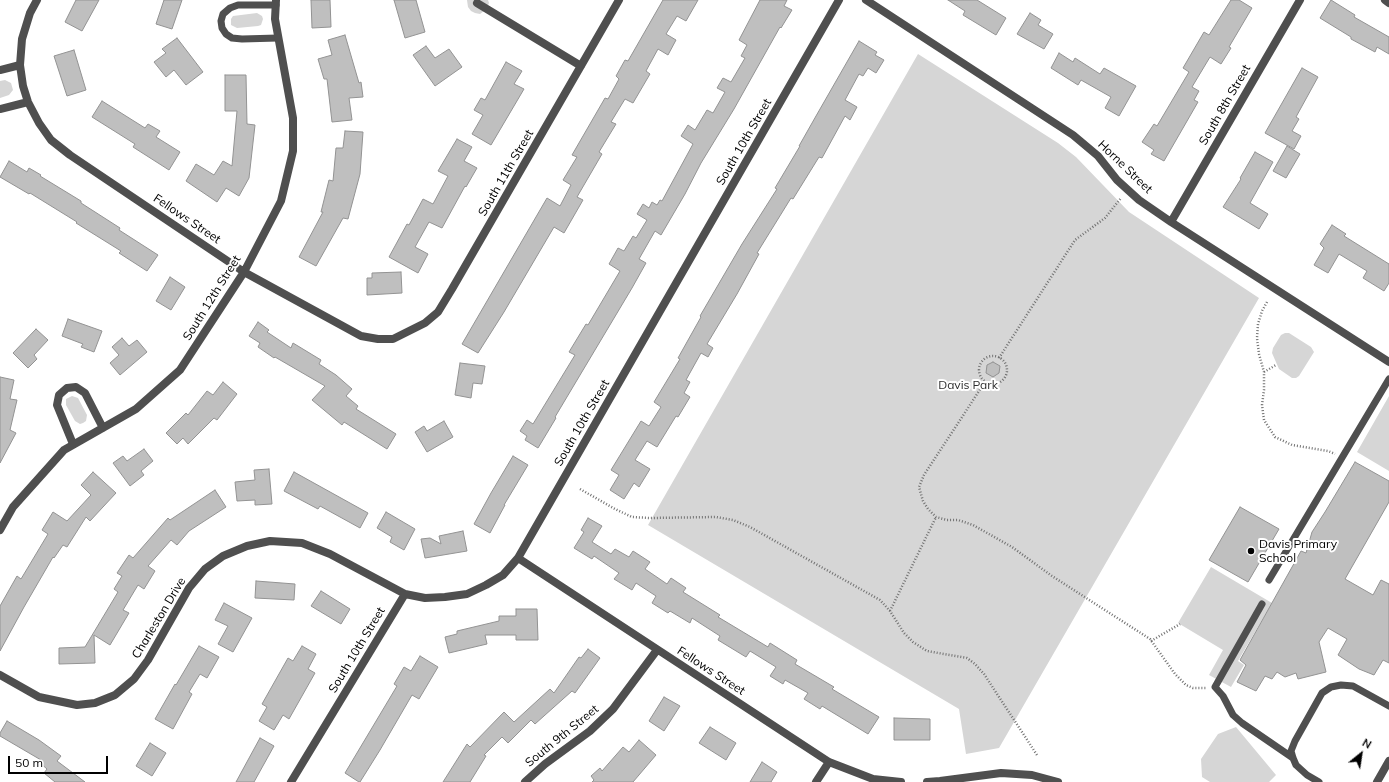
<!DOCTYPE html>
<html>
<head>
<meta charset="utf-8">
<style>
	body { margin:0 }
	#map { position:relative; width:1389px; height:782px; overflow:hidden; background:#fff; font-family:Mulish,sans-serif }
	canvas { display:block }
	.north { position:absolute; left:1341px; top:734px; width:40px; height:40px; -webkit-text-stroke:3px #fff; paint-order:stroke; rotate:30deg; font-size:11px; font-weight:700; line-height:16px; text-align:center; color:#000 }
	.north::after { content:''; display:block; margin:auto; width:14px; height:18px; background:#000; clip-path:polygon(50% 0,100% 100%,50% 72%,0 100%) }
	.scale { position:absolute; left:8px; top:756px; width:100px; height:18px; box-sizing:border-box; border:2px solid #000; border-top:0; padding-left:5px; font-size:12px; line-height:14px; white-space:nowrap; color:#000; -webkit-text-stroke:3px #fff; paint-order:stroke }
</style>
</head>
<body>
<div id="map">
<canvas width="1389" height="782"></canvas>
<div class="north">N</div>
<div class="scale">50 m</div>
</div>
<script>
const c = document.querySelector('canvas').getContext('2d');
c.lineJoin = 'round';
function fillPath(path, color) { c.fillStyle = color; c.fill(path, 'evenodd'); }
const shape = rows => new Path2D(rows.map(r => 'M' + r).join(''));
function trace(path, color, width, dash) { c.strokeStyle = color; c.lineWidth = width; c.lineCap = dash ? 'butt' : 'round'; c.setLineDash(dash || []); c.stroke(path); }
function write(font, color, halo, rows, align = 'center') {
  c.font = font + ' Mulish,sans-serif'; c.lineWidth = 4; c.setLineDash([]); c.textBaseline = 'middle'; c.strokeStyle = halo; c.fillStyle = color; for (const [text, x, y, turn = 0] of rows) {
    c.save(); c.translate(x, y); c.rotate((+turn || 0) * Math.PI / 180); c.textAlign = isNaN(turn) ? turn : align; if (halo) c.strokeText(text, 0, 0); c.fillText(text, 0, 0); c.restore();
  }
}
fillPath(shape([
	[467,0,488,0,489,3,487,8,484,11,480,14,475,13,471,11,468,7],
	[257,13,262,16,263,19,261,25,258,26,237,28,231,25,231,19,233,16],
	[918,54,1058,143,1076,157,1129,212,1259,298,999,748,966,754,959,709,648,525],
	[5,80,11,83,13,90,9,95,0,98,0,81],
	[1285,333,1289,333,1311,347,1314,352,1299,376,1296,378,1292,378,1279,369,1272,353,1273,348,1281,335],
	[72,396,78,398,87,415,86,421,83,423,80,424,75,421,66,405,66,399],
	[1389,396,1389,471,1357,452],
	[1211,567,1272,603,1238,661,1244,665,1231,687,1209,675,1223,650,1178,623],
	[1236,727,1276,775,1269,782,1210,782,1202,777,1201,759,1218,734]
]), '#d6d6d6');
const building = shape([
	[76,0,99,0,82,31,65,22,76,0],
	[164,0,182,0,172,29,156,24,164,0],
	[311,0,330,0,331,27,312,28,311,0],
	[394,0,416,0,425,32,405,38,394,0],
	[663,0,698,0,686,21,677,16,666,34,676,40,668,55,658,49,646,71,650,74,633,103,625,99,611,122,616,124,599,152,602,154,577,197,583,200,564,233,554,227,504,312,478,353,462,344,547,198,560,206,571,185,563,180,577,157,572,155,605,98,608,99,619,79,616,76,625,60,628,61,663,0],
	[760,0,787,0,784,6,792,10,781,28,780,27,734,109,701,163,685,194,661,235,655,231,639,259,646,263,632,288,555,417,556,418,538,448,525,440,527,436,520,431,527,420,533,424,575,355,569,352,586,324,588,325,620,271,609,264,618,248,624,251,633,236,636,238,647,220,637,214,643,204,649,208,652,202,657,205,660,200,662,201,693,144,681,136,688,125,695,130,707,110,713,113,725,92,717,88,723,78,731,82,745,58,741,56,747,45,739,40,760,0],
	[948,0,977,0,1006,18,996,35,963,15,965,11,948,0],
	[1231,0,1239,0,1252,8,1229,47,1231,48,1221,64,1210,57,1192,87,1199,91,1194,100,1198,102,1164,161,1151,154,1154,150,1142,142,1154,124,1157,126,1189,72,1183,68,1204,32,1209,35,1231,0],
	[1331,0,1355,15,1354,17,1389,37,1389,54,1377,47,1375,52,1351,39,1351,37,1320,18,1331,0],
	[1030,13,1041,20,1038,25,1053,34,1044,49,1017,34,1030,13],
	[345,35,359,83,361,82,363,97,349,98,352,120,332,122,327,79,324,79,318,59,332,55,328,40,345,35],
	[177,38,203,72,186,85,174,70,166,77,154,62,166,53,162,49,177,38],
	[859,41,877,52,875,55,884,60,876,73,868,68,863,76,859,74,845,100,857,107,850,120,845,116,822,158,819,157,793,199,791,198,757,253,759,254,737,294,707,344,713,348,708,357,701,353,686,380,690,382,684,393,690,397,678,417,676,416,657,447,647,441,635,460,650,469,639,487,634,483,624,499,610,490,619,475,611,470,641,421,649,426,661,407,654,402,680,359,678,358,701,317,700,316,742,244,777,189,775,188,800,146,799,146,816,116,859,41],
	[426,46,435,58,449,49,462,67,435,86,413,55,426,46],
	[74,50,86,90,67,96,54,56,74,50],
	[1059,53,1073,62,1075,58,1100,74,1104,68,1136,86,1119,116,1105,108,1111,97,1081,80,1078,85,1051,68,1059,53],
	[506,62,522,71,514,84,524,89,491,145,472,134,483,115,474,110,481,98,485,100,506,62],
	[1302,68,1318,77,1296,117,1299,119,1292,131,1301,136,1294,149,1265,133,1302,68],
	[225,75,246,75,247,124,255,125,249,178,239,196,226,188,217,202,186,181,196,164,214,175,223,161,232,166,237,111,225,111,225,75],
	[102,101,145,128,148,124,160,131,156,137,180,152,169,170,133,147,135,144,92,117,102,101],
	[345,131,363,132,360,174,348,219,343,218,316,266,299,257,323,212,321,212,329,180,333,181,336,148,343,148,345,131],
	[457,139,472,147,464,161,477,168,466,187,465,186,442,228,429,222,415,247,428,254,418,273,389,257,407,224,409,225,423,199,433,204,448,176,438,171,457,139],
	[1287,146,1300,154,1286,178,1273,171,1287,146],
	[1255,152,1273,162,1250,203,1268,214,1259,229,1223,207,1241,179,1240,178,1255,152],
	[9,161,27,172,29,168,41,175,40,176,81,201,81,203,120,228,119,230,158,255,147,271,119,253,121,251,76,223,77,222,30,193,29,194,0,177,9,161],
	[1332,225,1346,234,1344,236,1389,264,1389,283,1384,291,1363,278,1367,271,1339,254,1328,273,1314,265,1324,248,1320,244,1332,225],
	[401,272,402,293,367,295,367,278,372,278,372,273,401,272],
	[170,277,185,287,171,310,156,301,170,277],
	[68,319,102,331,94,352,81,347,83,344,62,336,68,319],
	[258,322,269,330,267,332,291,348,293,343,321,360,319,364,336,375,352,389,346,396,358,406,356,409,396,434,387,449,344,422,342,425,312,400,325,386,275,357,274,358,258,347,260,343,249,336,258,322],
	[36,329,48,340,34,355,37,359,28,368,13,353,36,329],
	[122,338,129,346,137,340,147,352,120,375,110,363,119,355,112,347,122,338],
	[993,362,1000,366,999,373,993,377,986,373,987,365,993,362],
	[460,363,485,366,482,384,473,383,471,398,455,395,460,363],
	[0,377,14,380,10,399,17,400,10,430,16,433,0,463,0,377],
	[223,382,237,394,217,420,214,418,188,444,183,438,177,444,166,433,186,413,188,415,207,391,213,395,223,382],
	[444,421,453,437,427,452,415,432,424,426,427,431,444,421],
	[144,449,153,461,141,471,144,475,130,486,113,463,123,456,127,461,144,449],
	[513,456,528,465,504,505,505,505,490,533,474,524,491,493,513,456],
	[1355,462,1389,481,1389,502,1345,579,1373,595,1381,580,1389,584,1389,663,1383,660,1374,675,1359,669,1338,655,1347,639,1328,628,1319,642,1326,672,1298,679,1296,673,1285,677,1277,672,1272,679,1265,676,1256,691,1237,682,1246,665,1240,660,1301,551,1306,553,1312,532,1325,512,1355,462],
	[269,469,272,504,255,505,255,500,237,501,235,482,255,480,254,470,269,469],
	[93,472,116,493,90,521,86,517,67,547,63,545,54,558,53,557,24,607,0,651,0,606,17,576,21,579,48,534,42,530,53,512,67,521,91,495,81,485,93,472],
	[294,472,368,513,360,528,320,506,318,509,284,491,294,472],
	[215,490,226,507,189,531,177,545,171,540,148,566,155,571,144,589,138,585,123,610,129,613,110,645,94,635,95,663,59,664,59,648,85,647,118,592,114,589,122,576,117,573,129,555,133,558,168,518,170,520,215,490],
	[1240,507,1279,529,1248,582,1209,560,1240,507],
	[386,512,415,529,404,550,390,542,392,537,377,528,386,512],
	[588,518,602,526,592,542,611,554,615,549,629,557,633,551,650,562,645,569,667,584,671,578,686,588,683,592,720,615,718,617,768,647,770,643,797,660,795,664,834,687,832,689,879,717,868,734,822,706,820,709,804,699,808,693,785,680,783,684,770,676,776,667,750,651,746,657,718,640,720,636,692,618,690,623,670,611,668,613,652,603,656,596,636,583,632,590,614,579,619,573,594,556,592,559,574,548,584,532,581,530,588,518],
	[463,531,467,551,425,558,421,539,430,538,441,544,439,536,463,531],
	[256,581,295,584,294,600,255,598,256,581],
	[321,591,350,609,341,624,311,606,321,591],
	[224,603,252,618,233,652,218,644,228,626,215,620,224,603],
	[516,609,537,609,538,640,516,640,516,635,485,635,487,644,449,653,445,637,457,634,457,631,499,621,499,616,516,616,516,609],
	[199,646,219,657,207,678,200,674,189,692,192,694,173,729,155,719,175,684,176,685,199,646],
	[302,646,316,654,308,669,315,673,289,719,283,715,274,730,259,721,267,707,262,704,288,658,293,661,302,646],
	[588,649,600,658,575,693,572,691,535,724,531,720,508,743,502,737,484,755,486,756,470,782,443,782,467,744,470,747,504,712,514,722,550,689,554,693,579,657,581,658,588,649],
	[420,656,438,667,419,699,412,695,380,750,360,782,359,782,345,773,397,686,394,684,404,667,411,671,420,656],
	[664,697,680,706,664,731,649,721,664,697],
	[894,718,930,719,930,740,894,740,894,718],
	[7,721,39,740,61,756,57,761,85,782,55,782,44,773,47,769,39,762,41,760,0,736,0,733,7,721],
	[710,727,736,743,726,760,699,743,710,727],
	[260,738,274,746,254,782,236,782,260,738],
	[639,740,656,755,633,782,592,782,594,780,591,776,600,768,602,771,623,747,629,752,639,740],
	[150,743,166,753,152,776,136,766,150,743],
	[762,762,777,772,771,782,750,782,762,762]
]);
fillPath(building, '#bfbfbf');
trace(building, '#939393', 1);
trace(shape([
	[1267,302,1262,311,1258,324,1257,338,1259,354,1264,372,1264,390,1262,405,1264,420,1275,437,1292,445,1328,451,1335,454],
	'979 370a14 14 0 1 1 28 0a14 14 0 1 1-28 0Z',
	[999,358,1075,240,1105,218,1121,198],
	[1264,372,1276,365],
	[985,382,924,475,919,487,923,501,928,509,936,517,947,520,958,520,973,525,1012,547,1052,576,1150,639,1175,674,1186,685,1193,688,1206,688],
	[580,489,615,509,632,517,650,518,716,517,733,520,750,527,880,600,890,611,904,633,913,642,927,651,967,658,975,664,984,674,1037,755],
	[890,611,936,517],
	[1151,641,1180,624]
]), '#717171', 2.5, [1, 2]);
trace(shape([
	[276,5,238,5,230,8,223,14,221,21,222,28,226,34,232,38,242,39,278,38],
	[1269,580,1389,379],
	[1262,604,1215,687,1223,696,1233,715,1242,723,1293,758],
	[1319,782,1307,775,1296,765,1293,758,1291,751,1295,741,1322,693,1331,687,1341,685,1353,686,1389,706]
]), '#4f4f4f', 7);
trace(shape([
	[37,0,30,13,22,39,20,65,23,86,28,102,39,123,51,140,70,155,244,272,361,336,378,339,393,339,425,323,438,312,452,289,619,0],
	[866,0,1073,135,1098,156,1117,180,1139,200,1171,222,1389,362],
	[1385,0,1389,3],
	[477,3,581,66],
	[0,70,20,65],
	[0,109,28,102],
	[1171,222,1300,0],
	[73,444,57,405,59,395,67,388,76,387,85,393,103,428],
	[0,530,13,507,64,450,136,409,180,370,244,272,281,201,293,151,293,118,275,19,276,0],
	[518,558,829,762,873,779,901,782],
	[0,675,39,697,77,705,95,703,115,695,134,679,148,660,189,588,205,569,223,556,247,546,270,541,302,543,330,554,405,594,425,598,445,597,467,594,486,585,503,575,518,558,839,0],
	[291,782,405,594],
	[525,782,545,764,590,731,613,709,657,650],
	[816,782,829,762],
	[927,782,940,781,1001,773,1032,775,1058,782],
	[1377,782,1389,761]
]), '#4f4f4f', 8);
for (const [x, y, r, color] of [
	[1251,551,4,"#000"]
]) { const dot = new Path2D(); dot.arc(x, y, r, 0, 2 * Math.PI); c.fillStyle = color; c.fill(dot); trace(dot, '#fff', 1.5); }
write('12px', '#000', '#fff', [
	["South 8th Street",1225,105,-60],
	["South 10th Street",744,142,-60],
	["Horne Street",1125,167,44],
	["South 11th Street",506,173,-60],
	["Fellows Street",187,219,34],
	["South 12th Street",212,298,-58],
	["South 10th Street",582,423,-60],
	["Charleston Drive",159,618,-59],
	["South 10th Street",357,650,-59],
	["Fellows Street",711,671,33],
	["South 9th Street",562,736,-39]
]);
write('12px', '#2d2d2d', '#fff', [
	["Davis Park",968,385]
]);
write('12px', '#000', '#fff', [
	["Davis Primary",1259,544],
	["School",1259,558]
], 'left');
</script>
</body>
</html>
